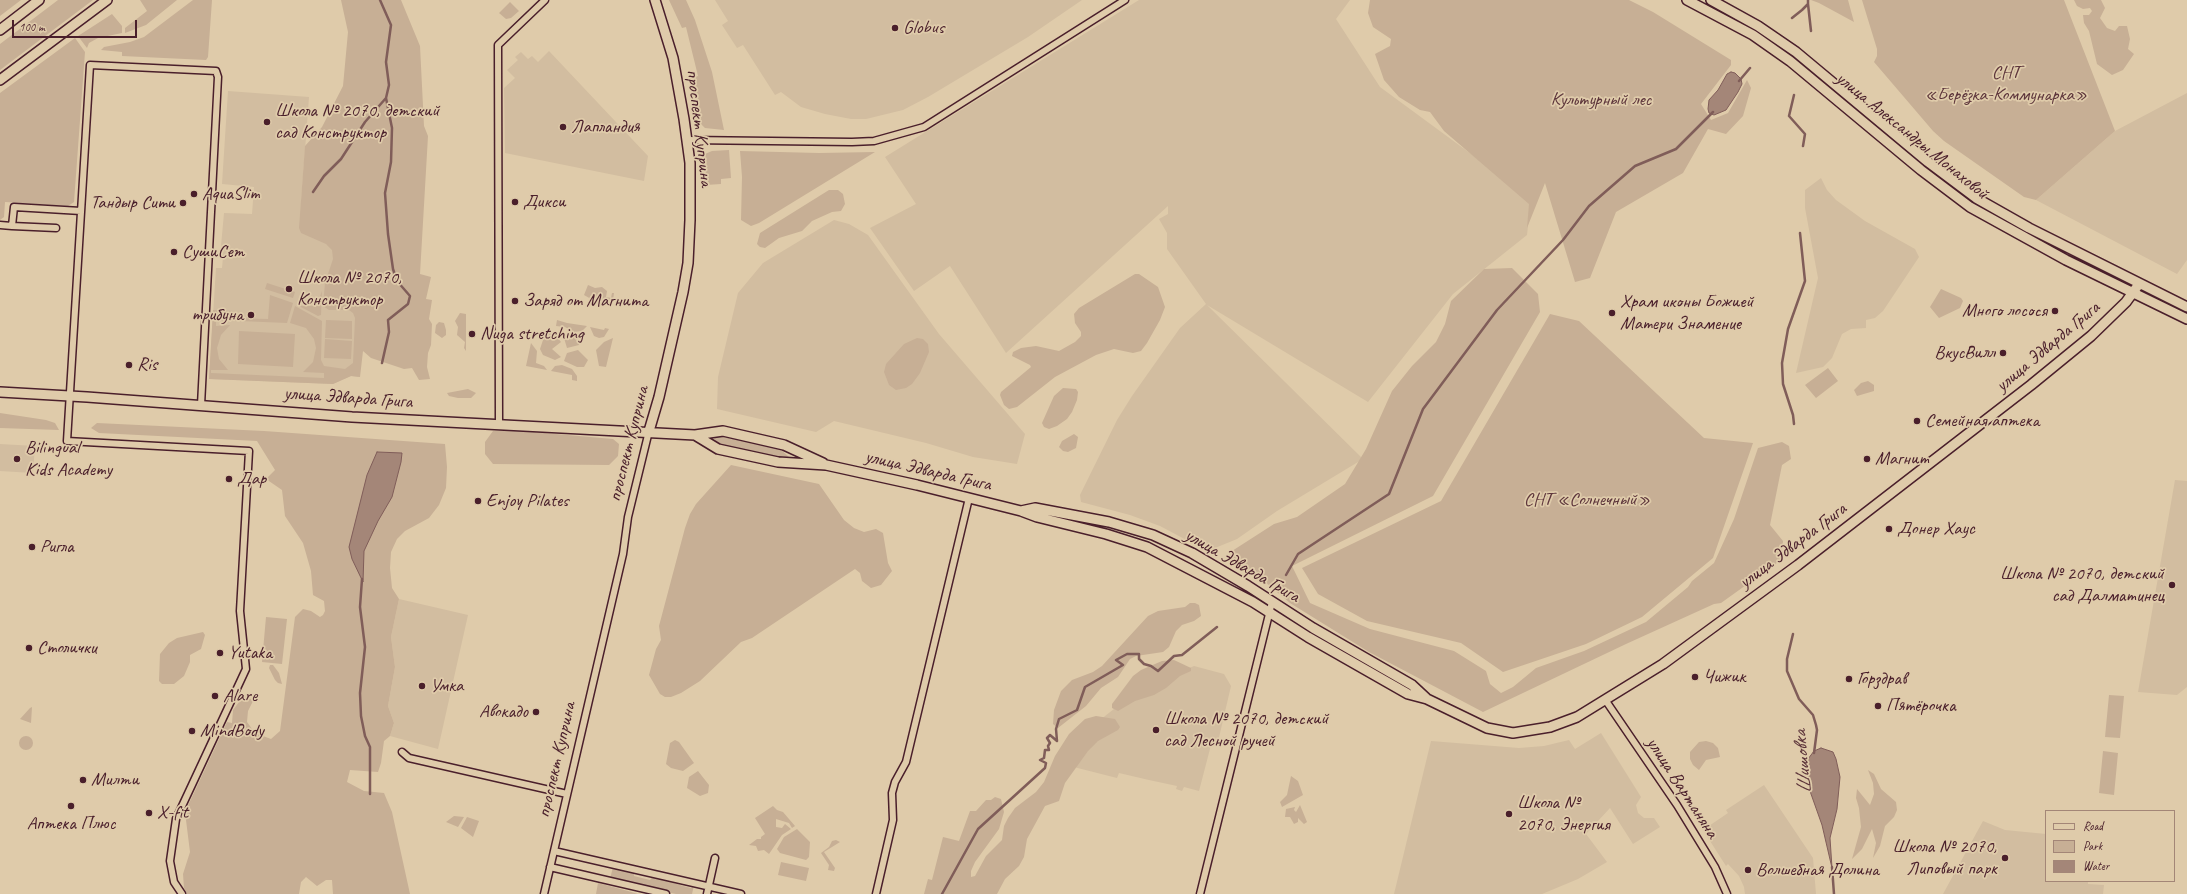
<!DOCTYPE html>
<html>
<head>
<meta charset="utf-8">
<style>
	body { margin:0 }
	#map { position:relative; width:2187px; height:894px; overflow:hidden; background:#dfcbaa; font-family:Caveat,sans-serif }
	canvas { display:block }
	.legend { position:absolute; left:2045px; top:810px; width:130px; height:72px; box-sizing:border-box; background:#dfcbaa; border:1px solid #a38677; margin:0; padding:5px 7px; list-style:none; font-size:12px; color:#4a1f2b }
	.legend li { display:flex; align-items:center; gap:8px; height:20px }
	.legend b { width:20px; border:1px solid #a38677 }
	.scale { position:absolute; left:12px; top:20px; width:125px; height:18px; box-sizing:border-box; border:2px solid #4a1f2b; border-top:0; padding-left:5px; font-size:12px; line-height:14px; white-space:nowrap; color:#4a1f2b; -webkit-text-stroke:3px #dfcbaa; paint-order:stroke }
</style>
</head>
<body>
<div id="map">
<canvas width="2187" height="894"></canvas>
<ul class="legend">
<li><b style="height:5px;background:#dfcbaa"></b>Road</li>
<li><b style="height:11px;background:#c7af95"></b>Park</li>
<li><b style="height:11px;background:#a48678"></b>Water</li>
</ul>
<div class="scale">100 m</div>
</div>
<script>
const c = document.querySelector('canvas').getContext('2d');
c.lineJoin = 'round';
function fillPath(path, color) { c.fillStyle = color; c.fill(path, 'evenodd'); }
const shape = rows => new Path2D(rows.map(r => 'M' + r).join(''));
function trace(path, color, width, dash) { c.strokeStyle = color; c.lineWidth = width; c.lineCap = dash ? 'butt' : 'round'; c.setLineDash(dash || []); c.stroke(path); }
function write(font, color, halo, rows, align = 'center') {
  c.font = font + ' Caveat,sans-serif'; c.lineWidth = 3.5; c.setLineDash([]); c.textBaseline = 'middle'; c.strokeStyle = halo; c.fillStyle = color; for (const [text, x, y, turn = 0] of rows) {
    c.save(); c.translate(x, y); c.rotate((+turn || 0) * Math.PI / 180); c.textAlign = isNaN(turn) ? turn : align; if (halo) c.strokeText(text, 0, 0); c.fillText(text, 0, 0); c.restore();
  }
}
fillPath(shape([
	[715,0,1082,0,1028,37,928,97,903,110,866,119,851,119,825,114,801,107,781,92,775,95,743,45,737,48,722,25,728,21],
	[1139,0,1350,0,1336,19,1380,87,1531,198,1527,235,1453,294,1368,402,1207,305,1363,459,1277,511,1237,539,1215,548,1211,553,1160,526,1130,515,1081,502,1080,495,1117,420,1132,396,1180,328,1206,304,1167,249,1167,233,1159,219,1168,214,1168,206,1006,353,950,266,914,291,870,228,916,204,885,157],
	[549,51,648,156,644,181,505,153,504,88,515,78,507,70,518,60,515,57,521,52,528,59,532,56,538,62],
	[228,91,309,97,301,203,354,223,360,377,351,376,333,384,209,379,216,268,222,268,223,257,220,257,224,213,252,214,254,187,222,184],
	[2187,93,2187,260,2177,274,2036,200,2115,131],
	[1821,178,1827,190,1836,200,1865,221,1915,249,1919,257,1883,311,1875,318,1866,320,1866,328,1851,329,1842,334,1832,358,1823,367,1796,373,1818,278,1805,208,1805,190],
	[834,220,849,224,868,235,939,334,1025,434,1017,464,973,457,926,443,834,421,816,432,717,409,718,377,738,293,763,263],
	[0,444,35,446,33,473,0,471],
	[2175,480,2187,481,2187,687,2177,695,2138,692],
	[399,599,468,615,438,749,390,736,394,723,388,706,395,667,391,637],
	[1194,666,1224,674,1231,686,1217,746,1211,745,1199,791,1184,787,1182,791,1176,789,1177,786,1149,780,1119,773,1117,778,1058,763,1105,716,1137,691],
	[1601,733,1641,797,1636,805,1638,813,1644,818,1654,818,1660,827,1633,844,1610,808,1586,834,1607,862,1578,879,1542,894,1394,894,1431,741,1519,748,1544,746,1569,740,1575,749],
	[1764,785,1813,858,1816,894,1745,894,1744,887,1739,876,1728,864,1726,866,1703,830,1728,813,1726,810],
	[1983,821,2005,830,2046,834,2046,881,2088,881,2088,884,2104,885,2103,894,1943,894]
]), '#d2bda0');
fillPath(shape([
	[0,0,21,0,0,16],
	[58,0,93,0,0,70,0,44],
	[140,0,177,0,146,25,125,33,125,28,147,11],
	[193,0,212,0,208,57,206,60,122,56,122,52,101,50,104,47,130,42,144,37],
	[341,0,401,0,420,46,424,126,428,136,420,274,431,277,426,299,432,300,429,319,432,324,431,345,428,353,427,367,430,379,419,380,412,368,404,369,371,358,363,351,360,377,351,376,333,384,209,379,213,310,233,311,233,318,268,319,270,295,293,303,287,323,216,320,216,326,230,325,221,335,217,348,219,359,228,370,211,370,211,373,324,378,324,373,303,372,313,362,316,348,314,339,306,328,290,323,295,306,322,321,321,360,324,366,345,369,353,363,355,318,353,313,349,310,329,310,323,306,325,283,333,259,332,250,326,244,301,233,299,228,305,146,322,127,343,86,348,32],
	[669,0,686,0,695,20,712,72,724,130,705,128,698,121,695,77,698,76,686,27,682,28],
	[1370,0,1629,0,1653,12,1731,60,1731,65,1701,104,1711,120,1728,113,1747,80,1751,88,1743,116,1726,134,1708,129,1683,173,1616,212,1590,278,1575,282,1545,183,1527,228,1529,204,1444,131,1430,112,1420,110,1399,97,1384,80,1375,54,1390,46,1391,39,1373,27,1368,13],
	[1811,0,1848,0,1854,22,1819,3],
	[1862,0,2064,0,2115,131,2036,200,2024,197,1944,141,1933,131,1874,62,1877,56,1877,49],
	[2074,0,2101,0,2105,8,2100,18,2107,28,2115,31,2119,26,2127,26,2130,39,2128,49,2134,54,2123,70,2112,75,2097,64,2089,31,2084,23,2083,15,2089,15,2092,11,2090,8,2083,9,2077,6],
	[510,2,519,11,511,18,506,19,499,13],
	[112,14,122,26,122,33,98,38,89,43,87,48,78,36],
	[75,38,85,52,74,202,68,206,5,202,4,217,0,220,0,93],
	[729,150,731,178,721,179,721,184,706,185,705,154,712,151],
	[740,151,819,153,875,152,759,223,751,226,741,220,742,177],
	[829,190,838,190,843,194,845,204,841,211,832,212,812,221,802,231,779,238,765,248,760,247,757,244,760,233],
	[1512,268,1538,294,1540,312,1433,496,1292,566,1310,603,1370,629,1454,651,1486,671,1490,684,1501,693,1513,687,1536,668,1584,651,1646,622,1688,587,1692,581,1714,563,1734,519,1758,448,1782,442,1789,446,1791,459,1782,465,1770,525,1783,541,1781,560,1721,603,1714,604,1626,644,1483,712,1369,652,1290,603,1264,581,1226,561,1232,551,1274,524,1297,517,1345,484,1366,449,1392,391,1412,366,1436,342,1445,324,1451,301,1484,269],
	[1135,274,1139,274,1158,287,1165,307,1160,320,1147,343,1141,351,1133,353,1114,349,1096,355,1055,377,1017,407,1009,409,1004,405,1000,395,1001,392,1031,367,1030,365,1012,356,1013,352,1021,348,1036,346,1059,351,1075,342,1081,336,1081,332,1075,323,1074,314,1079,308],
	[267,283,295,292,293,298,265,289],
	[588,285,595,288,602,287,607,291,606,297,611,298,612,293,614,293,613,300,604,302,599,299,591,299,584,295],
	[1941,289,1961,298,1963,301,1960,308,1939,318,1930,307],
	[322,291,321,315,318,316,299,306,313,306,318,302],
	[460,313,466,314,466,351,464,348,465,342,457,335,458,327,455,321],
	[1550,314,1579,321,1704,438,1753,443,1713,558,1642,617,1586,644,1503,672,1461,643,1367,621,1318,594,1302,568,1441,501],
	[326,320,352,321,352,339,325,338],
	[557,320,567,323,587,326,582,331,574,332,565,327,556,326],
	[439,322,444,323,446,330,446,335,442,338,435,333,436,325],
	[590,327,604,330,605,328,609,329,604,337,599,338,594,336],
	[239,331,295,334,293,367,238,364],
	[548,333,554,333,561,342,552,349,561,357,555,360,543,355,540,349,544,337],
	[578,337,580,339,579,345,567,348,564,338],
	[613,338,606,367,599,366,596,350,604,342],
	[917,338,923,339,928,344,929,352,920,373,912,384,906,388,896,390,889,385,884,372,886,364,904,344],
	[325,339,352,341,351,359,324,358],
	[531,343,537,351,536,363,544,366,547,370,526,366],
	[578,350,588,360,584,367,577,367,564,361,567,353],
	[562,365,572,369,577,376,577,381,572,380,572,375,551,371,555,366],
	[1828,368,1838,381,1816,398,1805,385],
	[1868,381,1874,385,1874,391,1857,396,1854,390,1861,383],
	[1063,388,1076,389,1078,392,1077,400,1072,412,1067,419,1057,426,1049,429,1044,427,1042,423,1054,396],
	[468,389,476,393,471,398,458,398,449,396,447,393],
	[0,413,46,420,55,423,59,430,0,428],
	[97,423,264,431,445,444,447,467,446,488,439,505,429,518,405,531,397,539,391,552,390,568,392,588,399,599,391,637,395,667,388,706,394,723,390,736,384,741,381,763,378,772,350,770,347,782,364,791,384,793,392,812,410,894,333,894,332,880,326,880,317,886,306,877,301,882,299,894,187,894,184,888,183,874,190,852,185,812,227,722,232,723,233,710,245,694,253,701,248,711,247,722,255,733,271,739,280,731,295,617,303,609,311,611,320,617,323,615,325,611,324,601,313,595,311,571,303,543,285,516,282,490,266,479,275,470,257,441,99,433,91,428],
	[511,430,613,439,619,444,618,456,609,465,493,464,485,454,485,442,493,431],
	[1074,434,1078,437,1076,448,1068,452,1063,451,1059,447,1062,441],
	[718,436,779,448,789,457,776,457,724,446,715,442,714,437],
	[731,465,819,484,844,520,854,528,864,532,876,529,883,533,888,563,892,571,881,585,871,588,862,581,860,573,855,569,752,638,741,642,700,681,681,693,671,697,665,697,660,694,649,675,656,649,661,640,659,626,685,528,690,514,696,504],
	[1190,603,1195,603,1199,605,1201,616,1194,621,1182,625,1176,631,1169,647,1163,652,1136,656,1130,659,1118,677,1101,688,1086,706,1058,728,1053,724,1054,710,1061,691,1072,680,1093,672,1102,666,1148,616,1158,611,1185,607],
	[266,617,287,619,282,664,262,662],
	[203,632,205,635,201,649,190,655,190,662,184,676,174,684,162,684,159,681,160,654,169,643,177,638],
	[1174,660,1191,668,1191,671,1180,676,1166,688,1154,695,1135,701,1118,711,1112,708,1112,704,1133,676,1141,670,1162,661],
	[270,665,273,665,279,673,282,684,278,683,275,680,269,668],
	[2109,695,2124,696,2120,738,2105,737],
	[32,707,31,723,20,719,30,708],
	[1096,716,1115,719,1120,727,1118,730,1098,741,1088,751,1065,783,1059,801,1045,806,1027,839,1024,857,1019,866,1005,879,997,894,924,894,928,879,932,880,943,837,959,841,970,811,976,811,986,800,991,800,995,797,1001,799,1004,812,999,829,975,862,971,871,971,877,975,876,986,856,1002,840,1004,826,1008,818,1015,808,1036,792,1044,782,1055,756,1069,734,1085,719],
	'19 743a7 7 0 1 1 14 0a7 7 0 1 1-14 0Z',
	[675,740,679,742,694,763,683,771,671,768,666,764,670,743],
	[1706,741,1713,743,1718,748,1720,757,1706,760,1699,770,1693,765,1690,759,1690,752,1699,742],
	[2103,751,2118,753,2114,795,2099,793],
	[1868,770,1874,774,1881,789,1896,802,1897,810,1894,817,1885,826,1880,846,1873,858,1876,843,1872,829,1862,849,1852,859,1861,827,1859,808,1856,798,1857,789,1870,805,1874,794,1873,783],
	[698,771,709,785,708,793,700,796,687,788,689,777],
	[1291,776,1298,781,1303,795,1282,807,1280,802,1287,795],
	[1300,805,1307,822,1304,824,1298,818,1298,822,1294,824,1290,817,1285,817,1286,809,1295,807,1294,810,1296,812],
	[773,806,777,810,783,812,795,826,792,828,789,823,776,819,776,827,782,828,785,824,791,829,782,835,769,854,764,850,758,851,756,846,749,845,757,839,761,839,761,837,765,834,755,818],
	[454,816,464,817,458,827,446,822],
	[467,817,479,821,473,837,461,828],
	[797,829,810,842,809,857,806,860,780,853,777,849,784,837],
	[836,840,840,842,824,852,835,868,834,871,828,870,829,865,821,853,829,847,832,841],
	[781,862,809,868,806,881,778,875],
	[613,867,634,871,634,876,650,880,653,876,683,886,691,888,694,885,692,894,676,894,610,879],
	[598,883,628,891,638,894,596,894]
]), '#c7af95');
const water = shape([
	[1731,72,1735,73,1741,79,1742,84,1738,92,1726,110,1714,115,1709,113,1708,109,1709,100,1718,90,1727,74,1731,72],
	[377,452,402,453,401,462,392,497,378,521,364,551,363,582,352,559,349,547,367,475,377,452],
	[1821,748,1833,752,1836,759,1840,777,1837,809,1830,838,1832,868,1822,825,1805,777,1808,759,1814,751,1821,748]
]);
fillPath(water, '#a48678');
trace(water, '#805d59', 1);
trace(shape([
	[380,0,391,25,386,62,389,85,386,98,392,128,391,162,385,193,388,234,393,269,397,281,410,296,408,304,388,320,389,332,382,363],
	[1808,4,1811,31],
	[1792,18,1802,10,1808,4,1808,0],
	[1739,81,1750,68],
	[1794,95,1789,116,1805,134,1803,146],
	[313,192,324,176,341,159,365,122,386,98],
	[1794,424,1793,415,1783,384,1782,363,1788,329,1805,281,1800,233],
	[1286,575,1298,554,1389,494,1423,409,1497,310,1563,240,1589,206,1635,166,1676,149,1713,112],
	[362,579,360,607,365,647,360,693,361,716,365,736,370,747,370,794],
	[1793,634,1787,659,1787,671,1799,699,1813,715,1816,725,1817,730,1814,753],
	[1832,867,1834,894],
	[942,894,978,829,1045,768,1046,763,1040,760,1044,758,1045,750,1049,750,1048,746,1050,743,1047,738,1050,735,1057,741,1056,729,1059,719,1077,710,1085,687,1123,665,1116,660,1127,654,1139,654,1139,659,1144,664,1151,666,1158,671,1174,656,1182,655,1217,627]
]), '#805d59', 2.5);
const street = shape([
	[688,140,852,142,874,141,924,127,1125,0],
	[0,225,12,226,14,207,81,211],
	[12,226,56,228],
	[499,423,498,45,545,0],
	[1606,701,1677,805,1715,867,1727,894],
	[402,752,409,758,567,794],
	[554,851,741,894],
	[550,867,666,894],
	[182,894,174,882,170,861,176,819,246,669,240,611,249,451,67,441,90,65,216,71,218,77,201,405],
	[544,894,623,554,628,517,649,431],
	[707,894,715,858],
	[876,894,893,820,892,793,895,782,906,762,969,498],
	[1200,894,1272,602]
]);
const secondary = shape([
	[1687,0,1753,35,1790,61,1921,170,1970,207,2066,260,2187,319],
	[1711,0,1758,26,1796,52,1928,162,1976,198,2029,228,2187,307],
	[0,30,39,0],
	[0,80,107,0],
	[0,392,87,397,352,417,695,435,723,431,784,445,823,463],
	[649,431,659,397,683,292,688,263,690,220,690,163,684,119,673,58,655,0],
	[695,435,718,449,778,462,826,465,917,485,1021,511,1037,517,1106,534,1147,547,1253,602,1308,637,1408,694,1427,699,1487,728,1513,733,1550,727,1577,717,1663,664,1798,565,2031,385,2091,336,2126,302,2139,284],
	[1021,511,1035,508,1109,522,1153,535,1192,553,1248,586,1313,628,1412,685,1426,698]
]);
trace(street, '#4a1f2b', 9);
trace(secondary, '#4a1f2b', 12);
trace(street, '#dfcbaa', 6);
trace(secondary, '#dfcbaa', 9);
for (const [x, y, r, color] of [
	[895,28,4,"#4a1f2b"],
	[267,122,4,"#4a1f2b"],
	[563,127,4,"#4a1f2b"],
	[194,194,4,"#4a1f2b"],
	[515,202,4,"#4a1f2b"],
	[183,203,4,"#4a1f2b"],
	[174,252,4,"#4a1f2b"],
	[289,289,4,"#4a1f2b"],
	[515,301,4,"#4a1f2b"],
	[2055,311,4,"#4a1f2b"],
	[1612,313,4,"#4a1f2b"],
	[251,315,4,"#4a1f2b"],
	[472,334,4,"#4a1f2b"],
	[2003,353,4,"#4a1f2b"],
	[129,365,4,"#4a1f2b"],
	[1917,421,4,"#4a1f2b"],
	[17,459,4,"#4a1f2b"],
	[1867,459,4,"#4a1f2b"],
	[229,479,4,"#4a1f2b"],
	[478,501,4,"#4a1f2b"],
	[1889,529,4,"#4a1f2b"],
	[32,547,4,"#4a1f2b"],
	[2172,585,4,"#4a1f2b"],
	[29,648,4,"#4a1f2b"],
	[220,653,4,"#4a1f2b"],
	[1695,677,4,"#4a1f2b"],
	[1849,679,4,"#4a1f2b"],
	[422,686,4,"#4a1f2b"],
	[215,696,4,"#4a1f2b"],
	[1878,706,4,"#4a1f2b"],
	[536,712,4,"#4a1f2b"],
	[1156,730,4,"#4a1f2b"],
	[192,731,4,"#4a1f2b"],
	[83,780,4,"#4a1f2b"],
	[71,806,4,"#4a1f2b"],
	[149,813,4,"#4a1f2b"],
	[1509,814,4,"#4a1f2b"],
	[2005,858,4,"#4a1f2b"],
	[1748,870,4,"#4a1f2b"]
]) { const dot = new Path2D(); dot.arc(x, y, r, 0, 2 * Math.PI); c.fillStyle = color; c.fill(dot); trace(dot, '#dfcbaa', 1.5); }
write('19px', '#4a1f2b', '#dfcbaa', [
	["Globus",903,28],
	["Школа № 2070, детский",275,111],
	["сад Конструктор",275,133],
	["Лапландия",571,127],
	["AquaSlim",202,194],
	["Дикси",523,202],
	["Тандыр Сити",175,203,"right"],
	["СушиСет",182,252],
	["Школа № 2070,",297,278],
	["Конструктор",297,300],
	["Заряд от Магнита",523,301],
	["Храм иконы Божией",1620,302],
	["Матери Знамение",1620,324],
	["Много лосося",2047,311,"right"],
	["трибуна",243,315,"right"],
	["Nuga stretching",480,334],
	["ВкусВилл",1995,353,"right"],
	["Ris",137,365],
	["Семейная аптека",1925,421],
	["Bilingual",25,448],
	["Kids Academy",25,470],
	["Магнит",1875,459],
	["Дар",237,479],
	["Enjoy Pilates",486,501],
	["Донер Хаус",1897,529],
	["Ригла",40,547],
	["Школа № 2070, детский",2164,574,"right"],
	["сад Далматинец",2164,596,"right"],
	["Столички",37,648],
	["Yutaka",228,653],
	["Чижик",1703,677],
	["Горздрав",1857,679],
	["Умка",430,686],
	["Alare",223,696],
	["Пятёрочка",1886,706],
	["Авокадо",528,712,"right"],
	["Школа № 2070, детский",1164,719],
	["сад Лесной ручей",1164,741],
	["MindBody",200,731],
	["Милти",91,780],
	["Школа №",1517,803],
	["2070, Энергия",1517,825],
	["X-fit",157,813],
	["Аптека Плюс",71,824,"center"],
	["Школа № 2070,",1997,847,"right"],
	["Липовый парк",1997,869,"right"],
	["Волшебная Долина",1756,870]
], 'left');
write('19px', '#5d353b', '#dfcbaa', [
	["СНТ",2006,73],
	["«Берёзка-Коммунарка»",2006,95],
	["Культурный лес",1601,100],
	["СНТ «Солнечный»",1587,500]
]);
write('19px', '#4a1f2b', '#dfcbaa', [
	["проспект Куприна",699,128,83],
	["улица Александры Монаховой",1912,136,39],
	["улица Эдварда Грига",2048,347,-40],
	["улица Эдварда Грига",348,398,4],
	["проспект Куприна",629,444,-76],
	["улица Эдварда Грига",928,471,13],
	["улица Эдварда Грига",1793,546,-37],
	["улица Эдварда Грига",1242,566,30],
	["проспект Куприна",557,760,-77],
	["улица Вартаняна",1682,788,57]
]);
write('italic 20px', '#5c343a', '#dfcbaa', [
	["Шишовка",1803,762,-95]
]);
</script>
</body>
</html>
